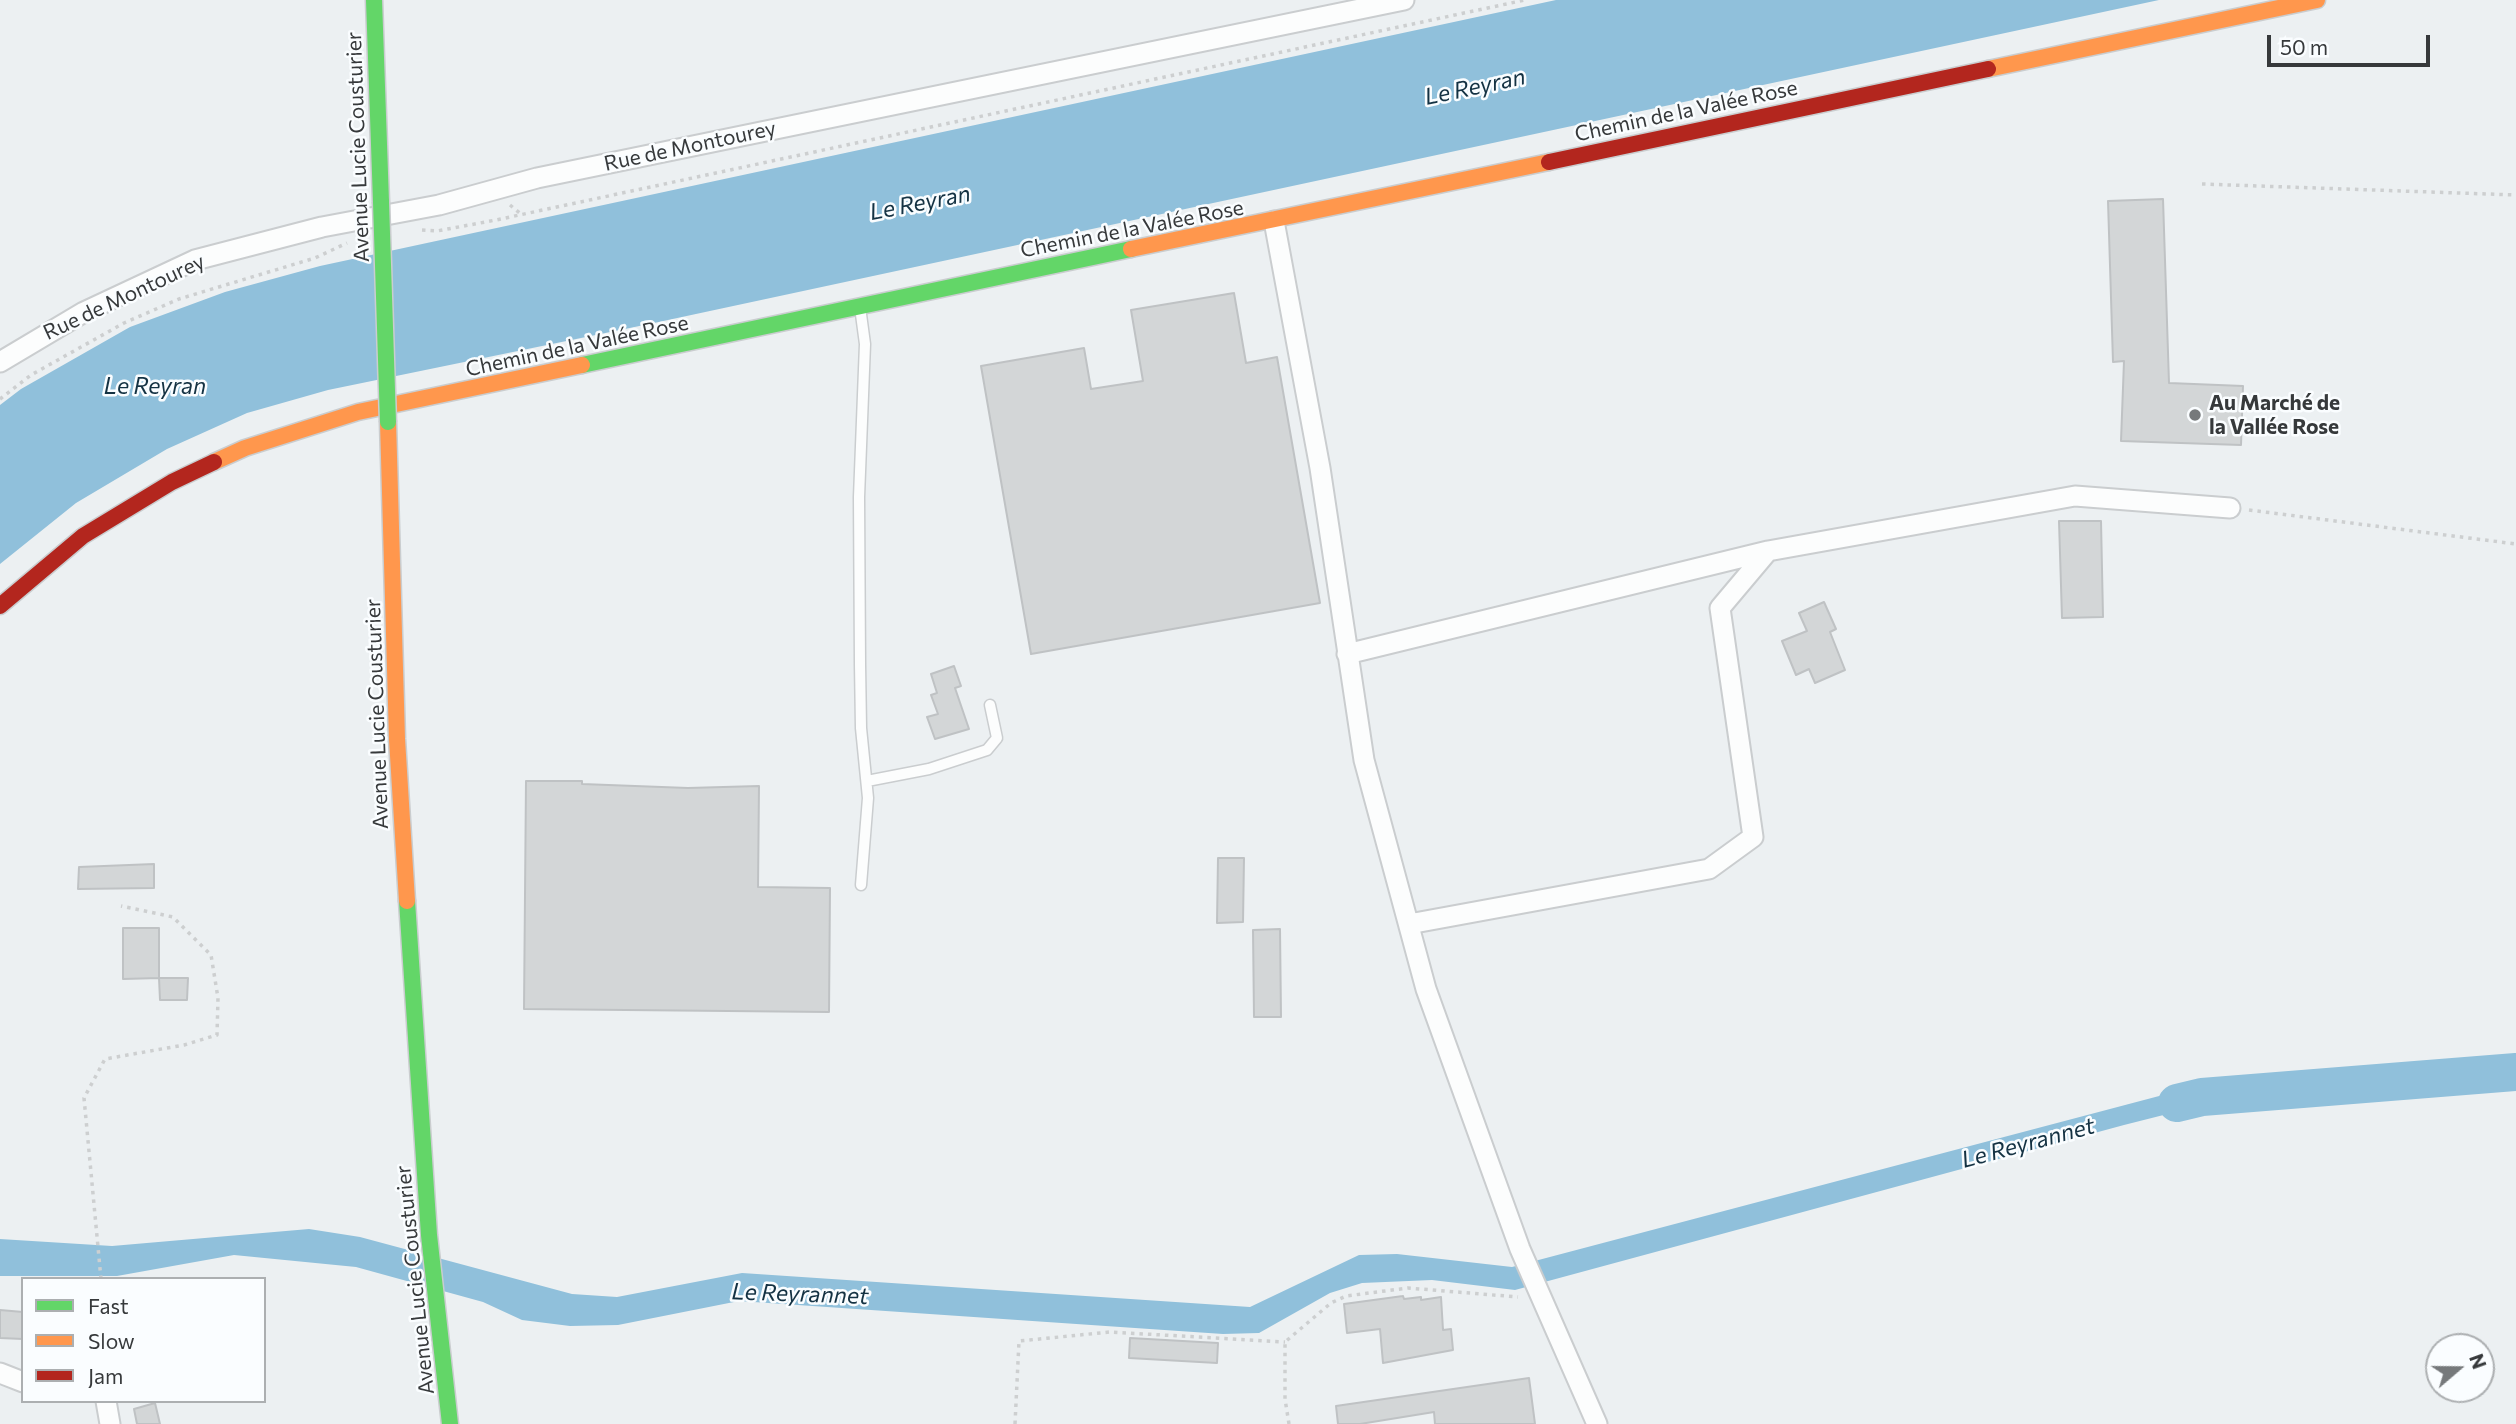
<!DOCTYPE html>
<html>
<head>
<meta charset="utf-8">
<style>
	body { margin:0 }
	#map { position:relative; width:2516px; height:1424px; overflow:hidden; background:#ecf0f2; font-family:Commissioner,sans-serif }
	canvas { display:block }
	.legend { position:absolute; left:21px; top:1277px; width:245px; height:126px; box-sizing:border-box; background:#fafdff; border:2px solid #acafb1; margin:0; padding:9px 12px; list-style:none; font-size:21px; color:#36393b }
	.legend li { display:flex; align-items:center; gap:14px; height:35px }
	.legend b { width:35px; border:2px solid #acafb1 }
	.north { position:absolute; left:2425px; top:1333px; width:70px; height:70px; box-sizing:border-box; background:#fafdff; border:2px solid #acafb1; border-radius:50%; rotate:70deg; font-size:19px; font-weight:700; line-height:28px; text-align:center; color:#36393b }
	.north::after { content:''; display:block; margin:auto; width:24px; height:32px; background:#76797b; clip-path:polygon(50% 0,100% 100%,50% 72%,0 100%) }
	.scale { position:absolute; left:2267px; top:35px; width:163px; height:32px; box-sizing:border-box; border:4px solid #36393b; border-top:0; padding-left:9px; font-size:21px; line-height:24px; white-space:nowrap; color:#36393b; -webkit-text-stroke:5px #fafdff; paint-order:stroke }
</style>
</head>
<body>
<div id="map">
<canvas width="2516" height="1424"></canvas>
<ul class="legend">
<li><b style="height:9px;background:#63d668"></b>Fast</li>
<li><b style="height:9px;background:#ff974d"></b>Slow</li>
<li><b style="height:9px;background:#b3261e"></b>Jam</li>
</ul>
<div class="north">N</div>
<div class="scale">50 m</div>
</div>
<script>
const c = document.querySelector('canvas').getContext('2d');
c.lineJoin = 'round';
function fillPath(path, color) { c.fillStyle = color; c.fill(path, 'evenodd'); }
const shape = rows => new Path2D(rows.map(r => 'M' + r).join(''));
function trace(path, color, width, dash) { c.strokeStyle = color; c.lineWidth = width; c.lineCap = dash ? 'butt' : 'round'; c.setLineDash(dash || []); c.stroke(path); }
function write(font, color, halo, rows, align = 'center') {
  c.font = font + ' Commissioner,sans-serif'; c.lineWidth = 5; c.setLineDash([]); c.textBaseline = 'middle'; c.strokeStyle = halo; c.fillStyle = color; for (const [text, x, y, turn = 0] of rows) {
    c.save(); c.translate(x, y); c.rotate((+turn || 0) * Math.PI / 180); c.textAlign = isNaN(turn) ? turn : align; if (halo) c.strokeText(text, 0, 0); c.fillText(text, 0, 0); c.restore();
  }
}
fillPath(shape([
	[1556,0,2159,0,654,323,328,390,247,413,167,449,76,503,0,564,0,405,21,389,130,327,225,292,320,266],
	[2197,1086,2228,1091,2229,1105,2211,1103,2124,1125,1515,1290,1432,1280,1362,1283,1330,1293,1259,1333,1223,1334,739,1301,618,1325,570,1326,522,1320,483,1302,356,1267,234,1255,117,1276,0,1276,0,1239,112,1246,309,1229,360,1237,572,1294,617,1297,742,1273,1250,1307,1359,1255,1397,1254,1512,1267]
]), '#90c0db');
trace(shape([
	[2177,1103,2202,1097,2516,1072]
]), '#90c0db', 38);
const building = shape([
	[2163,199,2169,383,2243,386,2241,445,2121,441,2124,361,2113,362,2108,201,2163,199],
	[1234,293,1246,363,1277,357,1320,603,1031,654,981,366,1084,348,1091,389,1143,381,1131,310,1234,293],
	[2059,521,2101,521,2103,617,2062,618,2059,521],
	[1824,602,1836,629,1830,632,1845,670,1815,683,1809,669,1796,675,1782,641,1807,631,1799,613,1824,602],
	[954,666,961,686,955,688,969,729,935,739,927,717,938,714,931,695,937,693,931,674,954,666],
	[526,781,582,781,582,784,688,788,759,786,758,887,830,888,829,1012,524,1009,526,781],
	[1218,858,1244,858,1243,922,1217,923,1218,858],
	[154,864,154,888,78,889,79,867,154,864],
	[123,928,159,928,159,978,123,979,123,928],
	[1280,929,1281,1017,1254,1017,1253,930,1280,929],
	[159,978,188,978,187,1000,160,1000,159,978],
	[1403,1296,1404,1299,1421,1297,1421,1300,1441,1297,1443,1330,1451,1329,1453,1350,1383,1363,1380,1329,1347,1333,1344,1304,1403,1296],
	[0,1310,23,1312,23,1339,0,1338,0,1310],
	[1130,1338,1218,1343,1217,1363,1129,1358,1130,1338],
	[1529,1378,1535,1424,1435,1424,1434,1412,1360,1424,1338,1424,1336,1406,1529,1378],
	[155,1403,160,1424,137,1424,134,1409,155,1403]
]);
fillPath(building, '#d3d6d7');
trace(building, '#bfc2c4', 2);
const lane = shape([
	[860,307,865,344,859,497,860,664,861,728,868,798,861,885],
	[867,781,929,769,987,750,997,738,990,705]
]);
const street = shape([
	[1274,221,1320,468,1364,760,1426,989,1520,1249,1597,1424],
	[0,362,84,312,195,260,245,247,322,227,439,205,537,178,1404,0],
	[1347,654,1768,551,2075,496,2230,508],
	[1409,924,1709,869,1753,837,1720,608,1768,551],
	[0,1373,23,1382],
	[106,1401,110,1424]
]);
const fast = shape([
	[374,0,381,202],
	[582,365,1131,249],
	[407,901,429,1235,450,1424]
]);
const slow = shape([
	[1988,69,2317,0],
	[1131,249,1549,162],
	[388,422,397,739,407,901],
	[214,462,245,448,358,412,582,365]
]);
const jam = shape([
	[1549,162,1988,69],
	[0,606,83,536,172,482,214,462]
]);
trace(lane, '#cacdcf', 13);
trace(street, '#cacdcf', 23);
trace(fast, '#cacdcf', 19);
trace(slow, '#cacdcf', 19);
trace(jam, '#cacdcf', 19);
trace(shape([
	[2202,184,2516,195],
	[510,205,522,215],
	[422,230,437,231,496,220,1525,0],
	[0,399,31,375,124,323,179,299,315,258,347,243],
	[2249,510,2516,544],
	[101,1279,84,1098,105,1059,184,1045,217,1035,218,998,211,955,173,917,121,906],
	[1015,1424,1019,1341,1110,1332,1285,1342],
	[1289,1424,1285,1399,1285,1342,1331,1303,1346,1296,1408,1288,1518,1297]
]), '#cdcfd0', 3.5, [3.5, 5]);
trace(lane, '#fcfdfd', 10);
trace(street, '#fcfdfd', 19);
trace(fast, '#63d668', 16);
trace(slow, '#ff974d', 16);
trace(jam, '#b3261e', 16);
const fastBridge = shape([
	[381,202,388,422]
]);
trace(fastBridge, '#cacdcf', 19, []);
trace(fastBridge, '#63d668', 16);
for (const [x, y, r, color] of [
	[2195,415,7,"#76797b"]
]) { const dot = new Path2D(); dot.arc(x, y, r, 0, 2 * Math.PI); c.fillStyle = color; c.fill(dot); trace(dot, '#fafdff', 2.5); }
write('21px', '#36393b', '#fafdff', [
	["Chemin de la Valée Rose",1686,111,-12],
	["Rue de Montourey",690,146,-12],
	["Avenue Lucie Cousturier",358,147,-92],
	["Chemin de la Valée Rose",1132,229,-11],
	["Rue de Montourey",124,297,-25],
	["Chemin de la Valée Rose",577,346,-12],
	["Avenue Lucie Cousturier",377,714,-92],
	["Avenue Lucie Cousturier",415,1280,-96]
]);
write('bold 21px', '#36393b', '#fafdff', [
	["Au Marché de",2209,403],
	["la Vallée Rose",2209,427]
], 'left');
write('italic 23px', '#143243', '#fafdff', [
	["Le Reyran",1475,87,-12],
	["Le Reyran",920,203,-11],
	["Le Reyran",155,386],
	["Le Reyrannet",2028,1143,-15],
	["Le Reyrannet",800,1294,2]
]);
</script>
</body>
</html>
